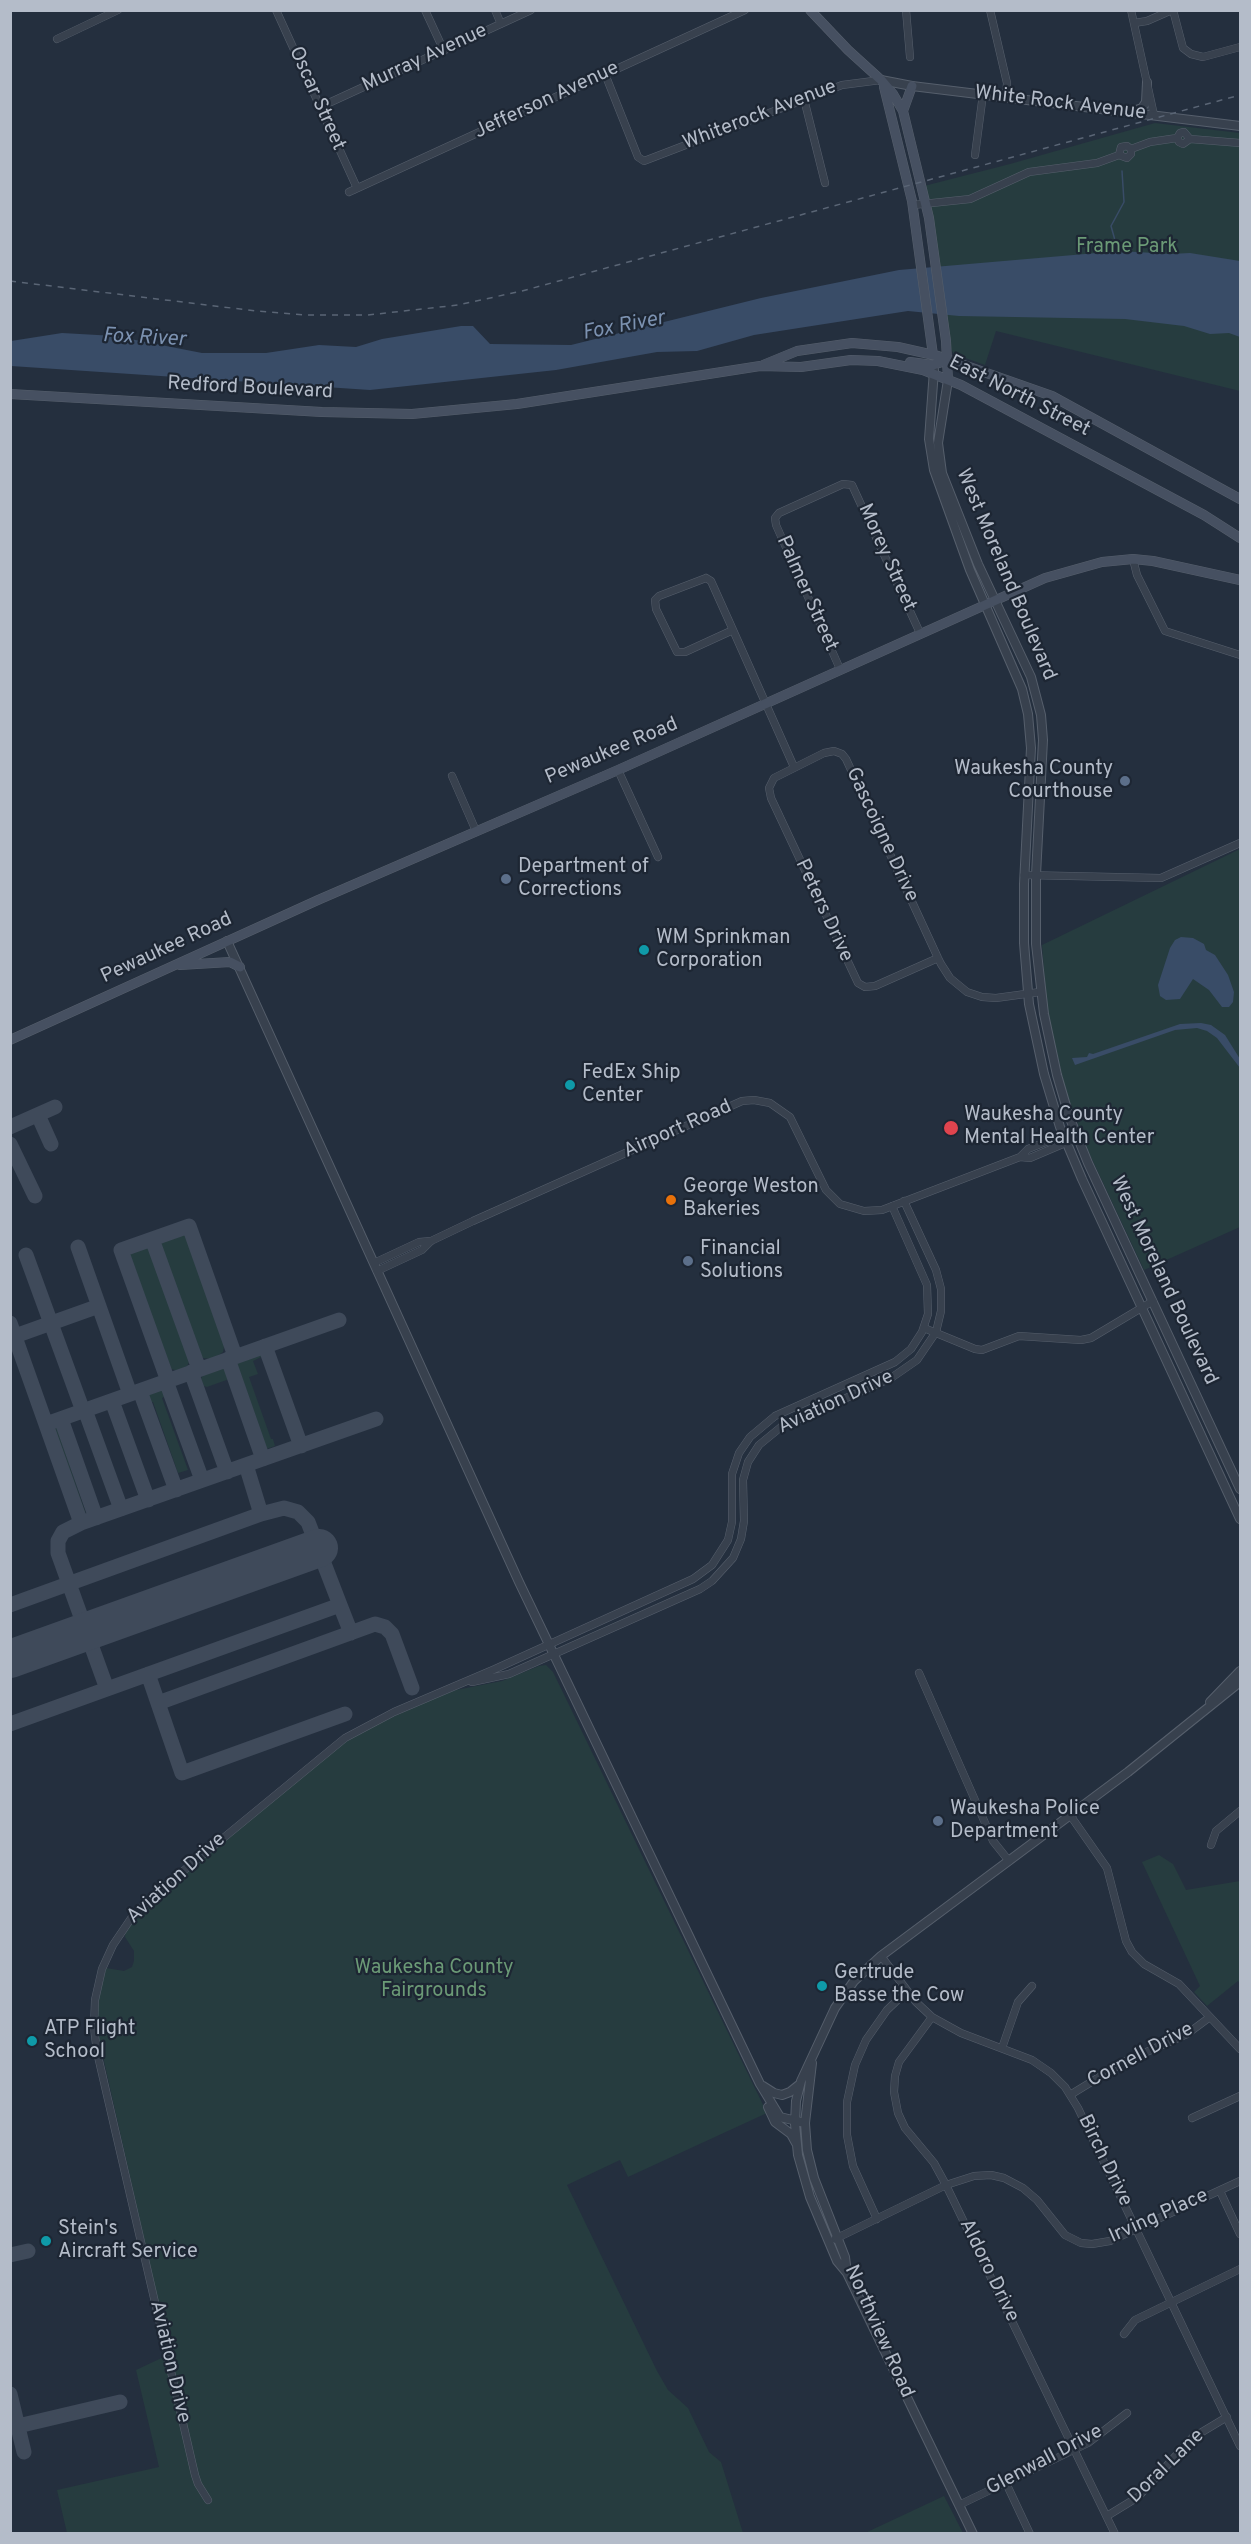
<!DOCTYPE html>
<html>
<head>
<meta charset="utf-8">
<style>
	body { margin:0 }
	#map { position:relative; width:1251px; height:2544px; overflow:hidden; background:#242f3e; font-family:Overpass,sans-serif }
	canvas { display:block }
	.frame { position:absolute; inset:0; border:12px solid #b4bcc9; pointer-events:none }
</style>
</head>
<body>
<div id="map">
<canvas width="1251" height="2544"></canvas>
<div class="frame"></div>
</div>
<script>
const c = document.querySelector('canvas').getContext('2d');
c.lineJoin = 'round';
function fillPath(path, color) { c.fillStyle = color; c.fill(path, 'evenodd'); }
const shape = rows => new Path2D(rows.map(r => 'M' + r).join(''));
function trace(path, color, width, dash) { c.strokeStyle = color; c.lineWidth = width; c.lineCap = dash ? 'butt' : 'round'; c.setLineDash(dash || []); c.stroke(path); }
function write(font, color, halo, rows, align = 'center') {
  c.font = font + ' Overpass,sans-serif'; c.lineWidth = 4.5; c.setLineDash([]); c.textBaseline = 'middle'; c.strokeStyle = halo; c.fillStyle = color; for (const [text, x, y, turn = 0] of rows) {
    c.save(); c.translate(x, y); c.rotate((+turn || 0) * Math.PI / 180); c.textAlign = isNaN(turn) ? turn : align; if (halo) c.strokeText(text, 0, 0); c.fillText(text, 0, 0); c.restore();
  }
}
fillPath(shape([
	[1155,123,1240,133,1240,391,996,331,985,365,954,354,950,348,924,186,1010,164],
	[1240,849,1240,1227,1144,1270,1089,1153,1065,1090,1047,1008,1042,945],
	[180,1232,187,1236,225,1341,223,1352,213,1359,203,1358,196,1350,158,1245,162,1238],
	[146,1244,152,1248,190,1353,191,1359,187,1366,179,1371,171,1369,165,1362,127,1256,131,1249],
	[261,1351,265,1355,253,1361,258,1374,249,1377,271,1439,273,1439,275,1446,263,1450,232,1364,233,1361],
	[225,1364,232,1378,207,1387,204,1386,201,1379,205,1371],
	[159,1388,166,1391,166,1396,162,1398,188,1470,178,1473,153,1402,149,1403,145,1400,148,1392],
	[55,1428,57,1428,86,1514,81,1509,53,1430],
	[546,1665,553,1672,767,2113,628,2177,620,2160,567,2185,657,2371,668,2390,688,2408,709,2452,721,2462,743,2533,67,2533,57,2490,159,2467,136,2370,170,2354,97,2030,97,2006,106,1968,124,1971,132,1967,134,1961,134,1951,125,1937,126,1928,158,1896,326,1756,353,1737,379,1723,451,1691,502,1681,539,1666],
	[1159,1855,1173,1864,1186,1890,1240,1881,1240,1983,1238,1981,1207,2006,1194,1992,1200,1986,1142,1862],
	[944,2496,963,2533,865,2533]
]), '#263c3f');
fillPath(shape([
	[1120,251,1171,254,1190,253,1240,261,1240,337,1229,333,1210,334,1184,326,1125,319,959,316,908,311,754,335,697,351,657,352,556,370,370,390,11,366,11,341,62,333,115,336,202,353,266,353,319,345,356,347,382,339,461,326,473,326,490,344,571,345,761,298,899,270],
	[1181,937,1193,938,1204,944,1206,950,1215,955,1228,975,1234,992,1233,1002,1229,1007,1222,1007,1209,990,1193,979,1180,999,1166,1000,1160,996,1158,985,1170,948,1175,940],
	[1201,1023,1211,1025,1225,1035,1240,1059,1240,1068,1217,1038,1207,1031,1197,1028,1175,1030,1075,1065,1072,1058,1087,1057,1089,1053,1093,1054,1180,1024]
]), '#394c67');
trace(shape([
	[1118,251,1111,226,1124,202,1122,171]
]), '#394c67', 1.5);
trace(shape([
	[38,1115,51,1144],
	[10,1127,55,1107],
	[10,1144,35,1196],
	[152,1239,199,1369],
	[78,1247,130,1394],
	[26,1255,83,1411],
	[10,1323,81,1523],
	[15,1336,99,1306],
	[265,1346,301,1446],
	[228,1359,263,1459],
	[191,1372,227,1472],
	[166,1381,202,1480],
	[168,1381,121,1250,189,1226,235,1356],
	[140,1391,176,1490],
	[112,1401,148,1500],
	[85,1410,121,1509],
	[61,1419,96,1518],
	[46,1424,339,1320],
	[246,1465,261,1514],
	[10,1605,261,1514,284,1508,298,1512,308,1522,340,1605,10,1724],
	[340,1605,351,1633],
	[148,1674,182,1773,345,1714],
	[107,1689,58,1553,58,1541,63,1532,81,1523,376,1419],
	[158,1703,375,1624,385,1627,392,1634,412,1688],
	[10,2255,28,2251],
	[10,2394,24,2452],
	[18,2426,120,2402]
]), '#3f4a5a', 15);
trace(shape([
	[10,1659,319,1548]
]), '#3f4a5a', 38);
const minor = shape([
	[276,10,357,188],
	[425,10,444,51],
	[495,10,501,24],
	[906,10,910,57],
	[990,10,1007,83,1006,97],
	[1131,10,1154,115],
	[1173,10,1183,48,1191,54,1203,57,1240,47],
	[1134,23,1147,21,1172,10],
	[57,39,118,10],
	[605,74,638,157,644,161,842,85,881,80],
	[804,99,825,183],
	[320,107,531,10],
	[1190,139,1184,132,1180,133,1177,138,1179,142,1183,144,1190,139,1240,143],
	[1131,149,1150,142,1177,138],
	[975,155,983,94],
	[349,192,745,10],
	[913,205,970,199,1029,172,1097,163,1119,155,1127,158,1131,154,1131,149,1127,146,1121,147,1119,155],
	[1133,559,1137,575,1165,631,1240,655],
	[706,578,711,581,733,630,685,652,677,652,656,609,655,600,659,596,706,578],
	[733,630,794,767],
	[840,669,776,525,775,518,779,513,843,484,852,485,920,633],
	[618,770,658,857],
	[452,776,476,831],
	[1024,875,1161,878,1240,843],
	[938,958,875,986,865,987,858,983,771,798,769,788,774,778,824,753,834,751,842,754,846,759,938,958,941,964,950,978,967,992,982,997,996,998,1040,992],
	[1020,1157,1030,1158,1070,1141],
	[374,1263,419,1242,431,1241],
	[377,1271,422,1250,431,1241,473,1221,742,1101,754,1100,770,1103,790,1117,826,1190,840,1204,864,1211,882,1210,1020,1157,1028,1149,1063,1135,1077,1135],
	[924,1328,975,1349,982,1350,1019,1336,1081,1340,1091,1338,1153,1301],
	[919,1673,993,1841,1009,1861],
	[472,1682,509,1674,700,1589,712,1581,733,1558,741,1539,744,1521,743,1480,748,1462,759,1445,781,1427,891,1378,917,1360,936,1332,941,1311,941,1289,936,1270,904,1201],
	[1070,1815,1107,1868,1126,1941,1132,1952,1144,1964,1179,1984,1240,2049],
	[1211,1845,1216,1831,1240,1811],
	[881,1956,916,2002,932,2017,961,2033,1032,2060,1051,2073,1065,2087,1078,2108,1240,2446],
	[932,2017,899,2062,895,2076,894,2092,898,2113,905,2128,934,2163,946,2185,1115,2534],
	[1002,2048,1018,2002,1032,1986],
	[1070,2095,1124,2062,1187,2034,1210,2017],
	[1192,2118,1240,2096],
	[1220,2191,1240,2234],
	[877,2219,853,2166,847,2135,847,2102,855,2065,866,2040,887,2010,907,1991],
	[835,2239,946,2185,974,2176,991,2175,1004,2178,1023,2188,1037,2200,1065,2235,1081,2243,1092,2244,1110,2241,1240,2181],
	[1124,2334,1135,2320,1240,2269],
	[1006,2483,1030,2534],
	[208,2500,198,2484,195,2475,97,2052,94,2028,95,2000,102,1969,113,1945,132,1917,154,1895,345,1738,394,1712,495,1669,693,1579,712,1565,728,1540,732,1522,732,1474,739,1453,750,1437,775,1416,895,1362,911,1349,922,1332,928,1314,927,1285,892,1206],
	[959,2505,1088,2443,1127,2413],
	[1107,2516,1138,2497,1192,2438,1227,2417]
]);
const tertiary = shape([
	[881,80,912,86,1240,126],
	[1131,112,1142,108,1146,102,1147,82],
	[934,370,929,439,934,470,970,570,1022,689,1028,714,1031,748,1024,884,1024,943,1029,1004,1044,1074,1060,1127,1082,1179,1240,1519],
	[948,380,938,443,942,473,978,564,1031,677,1041,715,1043,740,1036,875,1036,944,1044,1014,1057,1075,1069,1116,1088,1163,1240,1489],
	[227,941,519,1582,760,2084,780,2117,805,2123],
	[1210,1702,1240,1671],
	[812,2063,805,2123,807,2150,814,2178,845,2257,847,2273,973,2534],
	[763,2086,774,2093,782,2095,790,2092,800,2084],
	[768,2107,775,2122,791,2134,796,2143],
	[847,2273,837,2261,810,2197,798,2155,795,2124,796,2101,801,2081,835,2008,854,1981,881,1956,1128,1772,1240,1682]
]);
const secondary = shape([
	[810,10,848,50,881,80,893,94,903,111,929,218,946,341,948,380],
	[884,87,912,201,933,355],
	[903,111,912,86],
	[910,362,933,365,948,360],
	[763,365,797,351,852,343,898,347,938,356,1052,396,1240,499],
	[10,394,322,412,412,414,517,404,760,366,801,367,851,360,878,361,923,370,961,385,1204,515,1240,538],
	[180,965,230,962,240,967],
	[10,1040,318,900,618,770,1045,578,1102,562,1133,559,1153,561,1240,580]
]);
trace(minor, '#565f6c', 8);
trace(tertiary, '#565f6c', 10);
trace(secondary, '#565f6c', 10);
trace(minor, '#38414e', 7);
trace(tertiary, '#38414e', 8);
trace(secondary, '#465061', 9);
trace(shape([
	[10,281,256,311,306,315,368,315,458,305,522,291,1240,95]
]), '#5a6575', 1.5, [6, 6]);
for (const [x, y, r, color] of [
	[1125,781,6,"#5c6f8a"],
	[506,879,6,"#5c6f8a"],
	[644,950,6,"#0f9aa8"],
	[570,1085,6,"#0f9aa8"],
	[951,1128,8,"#e0444e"],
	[671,1200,6,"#e8710a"],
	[688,1261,6,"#5c6f8a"],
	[938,1821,6,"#5c6f8a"],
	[822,1986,6,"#0f9aa8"],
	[32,2041,6,"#0f9aa8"],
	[46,2241,6,"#0f9aa8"]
]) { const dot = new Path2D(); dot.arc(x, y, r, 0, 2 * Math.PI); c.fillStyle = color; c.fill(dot); trace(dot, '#1d2633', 2); }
write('20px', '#b4bcc9', '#1d2633', [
	["Murray Avenue",425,59,-25],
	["Oscar Street",316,99,66],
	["Jefferson Avenue",547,101,-25],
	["White Rock Avenue",1060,104,7],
	["Whiterock Avenue",760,116,-21],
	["Redford Boulevard",250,389,3],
	["East North Street",1019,397,27],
	["Morey Street",886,558,66],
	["West Moreland Boulevard",1005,575,67],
	["Palmer Street",806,594,66],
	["Pewaukee Road",612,752,-23],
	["Gascoigne Drive",881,835,65],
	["Peters Drive",823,911,65],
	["Pewaukee Road",167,949,-25],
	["Airport Road",678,1130,-24],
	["West Moreland Boulevard",1163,1281,65],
	["Aviation Drive",836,1403,-25],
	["Aviation Drive",177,1879,-42],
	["Cornell Drive",1141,2056,-28],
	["Birch Drive",1104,2161,64],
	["Irving Place",1159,2217,-24],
	["Aldoro Drive",988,2271,64],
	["Northview Road",878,2332,66],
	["Aviation Drive",169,2362,77],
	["Glenwall Drive",1045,2461,-28],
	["Doral Lane",1167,2467,-44]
]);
write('20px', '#6b9a76', '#1d2633', [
	["Frame Park",1127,248],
	["Waukesha County",434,1969],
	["Fairgrounds",434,1992]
]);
write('20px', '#b4bcc9', '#1d2633', [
	["Waukesha County",1113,770,"right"],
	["Courthouse",1113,793,"right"],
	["Department of",518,868],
	["Corrections",518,891],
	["WM Sprinkman",656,939],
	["Corporation",656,962],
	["FedEx Ship",582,1074],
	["Center",582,1097],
	["Waukesha County",964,1116],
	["Mental Health Center",964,1139],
	["George Weston",683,1188],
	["Bakeries",683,1211],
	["Financial",700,1250],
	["Solutions",700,1273],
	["Waukesha Police",950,1810],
	["Department",950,1833],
	["Gertrude",834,1974],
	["Basse the Cow",834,1997],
	["ATP Flight",44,2030],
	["School",44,2053],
	["Stein's",58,2230],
	["Aircraft Service",58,2253]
], 'left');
write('italic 21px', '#7c92b1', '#1d2633', [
	["Fox River",624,327,-11],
	["Fox River",144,339,3]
]);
</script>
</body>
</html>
